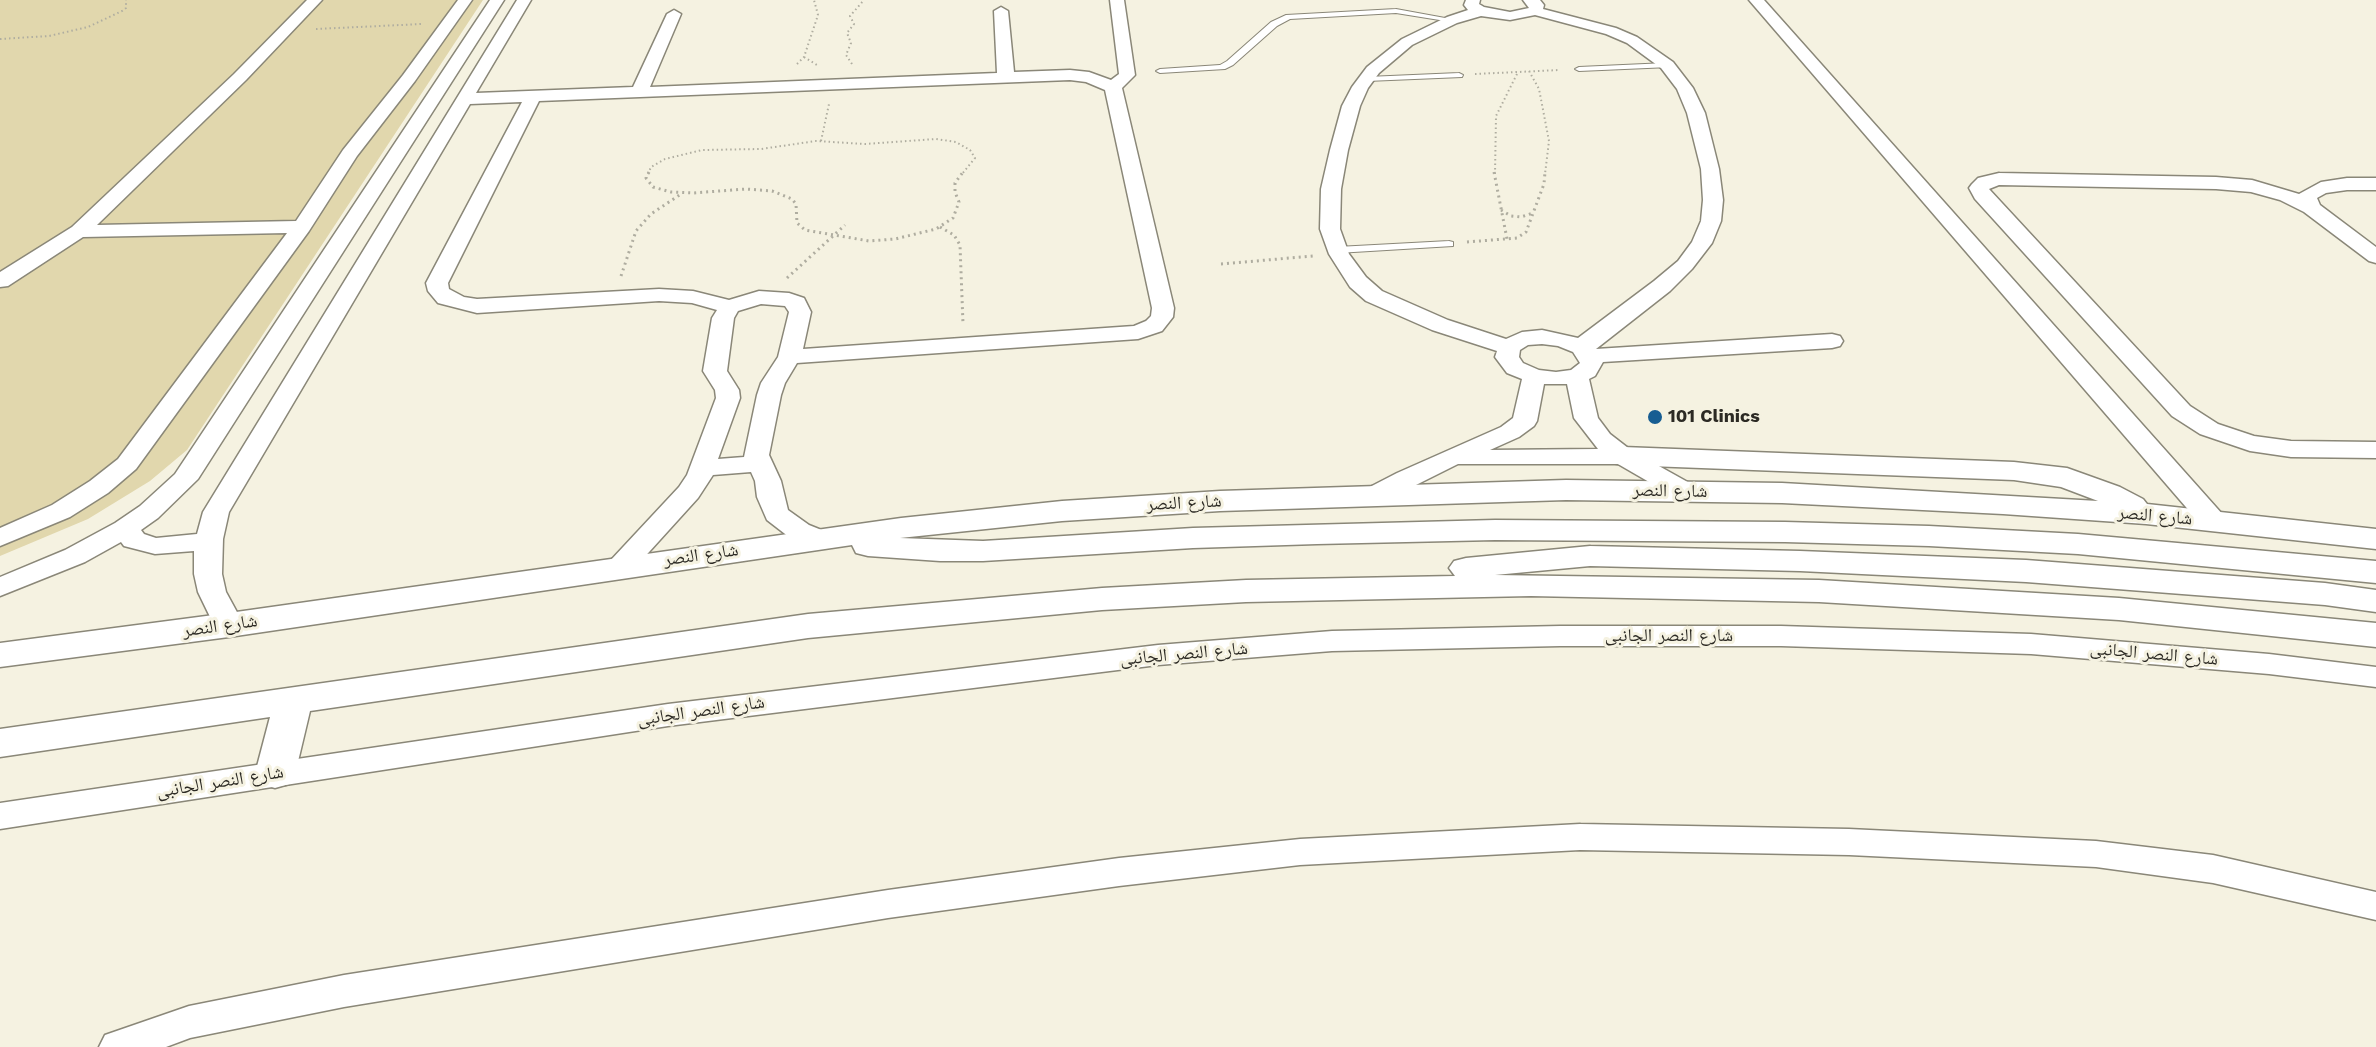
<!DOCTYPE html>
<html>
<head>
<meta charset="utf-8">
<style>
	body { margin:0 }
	canvas { display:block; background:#f5f2e1 }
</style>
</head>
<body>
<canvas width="2376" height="1047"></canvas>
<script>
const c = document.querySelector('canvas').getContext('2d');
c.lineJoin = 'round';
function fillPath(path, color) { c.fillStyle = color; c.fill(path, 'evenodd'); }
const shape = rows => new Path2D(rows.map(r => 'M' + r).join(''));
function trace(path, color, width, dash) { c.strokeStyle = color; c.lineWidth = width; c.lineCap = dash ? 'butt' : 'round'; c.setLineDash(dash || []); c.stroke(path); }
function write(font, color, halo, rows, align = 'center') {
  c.font = font + ' "Work Sans","Noto Naskh Arabic",sans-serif'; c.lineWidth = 6; c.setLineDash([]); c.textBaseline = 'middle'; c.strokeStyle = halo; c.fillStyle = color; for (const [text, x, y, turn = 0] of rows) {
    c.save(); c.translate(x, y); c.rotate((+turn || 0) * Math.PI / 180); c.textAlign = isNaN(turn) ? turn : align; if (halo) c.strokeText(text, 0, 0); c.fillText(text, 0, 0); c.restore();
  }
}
fillPath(shape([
	[0,0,483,0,187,450,150,481,88,519,0,556]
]), '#e1d7ad');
const lane = shape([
	[1396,9,1456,20,1452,22,1396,13,1290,19,1277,26,1233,65,1225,69,1160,73,1156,71,1160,69,1220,65,1227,61,1271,22,1286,15,1396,9],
	[1667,63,1671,65,1670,67,1579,71,1575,69,1579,67,1667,63],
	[1459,73,1463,75,1462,77,1367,81,1363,79,1367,77,1459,73],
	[1449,241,1453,242,1453,246,1337,253,1332,250,1337,247,1449,241]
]);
const street = shape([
	[307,0,322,0,246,80,97,225,296,221,343,150,403,75,458,0,472,0,415,81,357,156,309,231,136,469,108,493,70,517,0,546,0,528,52,505,90,481,118,459,287,233,83,237,8,286,0,287,0,272,72,227,234,74,307,0],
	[490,0,504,0,198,479,158,518,141,530,144,534,156,538,197,534,203,512,517,0,531,0,476,93,633,87,667,14,674,10,681,14,650,87,997,73,994,11,1001,7,1008,11,1014,72,1070,70,1089,72,1111,80,1119,74,1110,0,1124,0,1135,75,1122,88,1174,308,1173,317,1162,331,1138,339,797,363,785,383,781,395,769,455,781,481,788,510,809,525,829,533,833,539,829,545,819,547,789,537,767,520,757,497,755,481,751,472,713,475,698,498,630,573,620,576,610,573,606,567,610,561,679,487,687,475,716,398,715,390,703,371,712,318,717,310,692,303,659,301,477,313,438,303,428,291,426,283,522,102,470,104,229,512,223,539,222,574,226,592,244,625,239,632,229,634,219,632,214,625,198,592,194,574,194,551,155,554,124,546,121,542,85,562,0,596,0,577,65,550,115,523,140,506,175,474,490,0],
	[1070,80,1086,82,1105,90,1152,308,1151,316,1146,321,1134,326,803,349,811,312,804,298,789,293,759,291,729,300,693,291,659,289,477,299,464,297,449,289,448,283,539,101,1070,80],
	[761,304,785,306,789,312,778,357,761,383,757,395,744,457,718,459,740,398,739,390,727,371,734,318,738,311,761,304],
	[1466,0,1480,0,1479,4,1484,7,1510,12,1529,8,1523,0,1540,0,1544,5,1543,9,1616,28,1637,37,1673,62,1693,88,1705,113,1719,169,1723,200,1721,221,1712,243,1692,269,1670,291,1596,349,1832,334,1840,336,1843,341,1840,346,1832,348,1603,362,1595,376,1589,379,1598,418,1610,434,1632,451,1693,485,1697,491,1693,497,1684,499,1675,497,1618,464,1458,464,1384,501,1375,503,1366,501,1362,495,1366,489,1397,473,1501,427,1513,418,1522,379,1507,373,1495,357,1497,351,1432,330,1366,301,1350,287,1329,254,1320,229,1321,189,1330,150,1342,106,1352,87,1367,67,1402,39,1447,17,1468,10,1464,5,1466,0],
	[1535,15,1606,34,1627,43,1661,68,1677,89,1687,113,1701,169,1703,200,1701,221,1692,242,1678,261,1654,281,1578,338,1542,330,1522,332,1506,339,1448,320,1382,291,1366,277,1349,254,1340,229,1341,189,1348,150,1360,106,1368,88,1379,73,1412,45,1457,23,1481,16,1510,20,1535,15],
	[1542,344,1558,346,1573,352,1580,363,1571,370,1556,372,1539,370,1523,363,1519,357,1520,350,1528,345,1542,344],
	[1544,384,1567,384,1574,418,1598,449,1490,450,1519,437,1534,426,1537,421,1544,384],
	[1749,0,1764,0,2224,516,2227,522,2224,528,2214,530,2204,528,1749,0],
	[1999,173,2216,177,2252,180,2299,194,2321,182,2347,178,2376,178,2376,190,2347,190,2326,193,2317,198,2320,205,2376,247,2376,263,2369,261,2304,212,2280,200,2251,192,2216,189,1999,185,1989,189,2190,406,2218,424,2254,436,2291,441,2376,442,2376,458,2291,457,2250,451,2200,434,2172,416,1975,199,1969,188,1972,184,1978,178,1999,173],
	[1560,626,1781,626,2031,634,2269,654,2376,667,2376,687,2269,674,2031,654,1781,646,1560,646,1332,651,1158,665,668,726,0,829,0,803,668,704,1158,645,1332,631,1560,626],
	[1580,824,1849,829,2096,841,2213,855,2376,892,2376,920,2213,883,2096,867,1849,855,1580,850,1300,865,1119,886,888,918,344,1007,190,1038,166,1047,99,1047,105,1035,189,1006,344,975,888,890,1119,858,1300,839,1580,824]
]);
const primary = shape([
	[1623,447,2014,462,2067,468,2120,487,2143,499,2147,504,2376,529,2376,549,2146,524,2003,514,1782,503,1566,500,1220,511,1062,521,900,538,983,541,1193,528,1495,520,1785,522,1929,526,2078,534,2376,561,2376,583,2078,554,1929,546,1785,542,1495,540,1317,544,1193,548,983,561,940,561,868,556,856,553,852,545,229,637,0,667,0,643,229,613,901,518,1062,501,1220,491,1566,480,1782,483,2098,501,2061,487,2014,480,1623,465,1612,463,1607,456,1612,449,1623,447],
	[1590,546,1800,551,2026,560,2325,583,2376,590,2376,612,2325,605,2026,582,1800,571,1590,566,1495,575,1819,580,2119,598,2376,623,2376,647,2119,620,1819,602,1531,596,1246,602,1102,610,808,638,310,711,295,774,289,784,275,788,261,784,255,774,270,717,0,757,0,729,808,614,1102,588,1246,580,1455,576,1449,568,1454,561,1466,558,1590,546]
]);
trace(lane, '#8a8778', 2);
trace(street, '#8a8778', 3);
trace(primary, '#8a8778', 3);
trace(shape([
	[316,29,422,24],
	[0,39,49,36,88,27,122,11,126,8,126,0],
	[804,57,817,65],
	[797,64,804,57,818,15,814,0],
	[852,64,846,55,851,43,847,33,854,24,850,16,864,0],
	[1529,71,1539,89,1549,141,1545,174],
	[1475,74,1560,70],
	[821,141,829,104],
	[648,174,651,167,665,159,702,150,761,149,816,141,865,144,936,139,956,142,970,150,975,158,962,174],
	[1495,174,1496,116,1518,72]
]), '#afada0', 2, [1.5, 3]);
trace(shape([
	[649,172,646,178,653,187,671,192,693,193,746,189,772,191,792,199,796,204,797,223,805,230,869,241,895,239,936,229,953,218,959,202,955,192,955,183,963,172],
	[1494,172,1507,239],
	[1501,210,1511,216,1521,217,1533,213],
	[940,227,954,235,960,245,963,324],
	[1467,242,1517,238,1526,232,1544,184,1545,172],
	[1221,264,1313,256],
	[621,276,636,231,651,214,681,194],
	[787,278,845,225]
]), '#afada0', 3, [2, 4]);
fillPath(lane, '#fff');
fillPath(street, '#fff');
fillPath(primary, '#fff');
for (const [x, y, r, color] of [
	[1655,417,8,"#175d92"]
]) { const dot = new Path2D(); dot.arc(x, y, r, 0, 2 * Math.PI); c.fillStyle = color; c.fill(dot); trace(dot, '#f5f2e1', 2); }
write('bold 18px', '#2c2a24', '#f5f2e1', [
	["101 Clinics",1668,417]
], 'left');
write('18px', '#2c2a24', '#f5f2e1', [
	["شارع النصر",1670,491,1],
	["شارع النصر",1184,503,-3],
	["شارع النصر",2155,516,5],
	["شارع النصر",701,555,-8],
	["شارع النصر",220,626,-8],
	["شارع النصر الجانبى",1669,636],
	["شارع النصر الجانبى",1184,654,-5],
	["شارع النصر الجانبى",2154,654,5],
	["شارع النصر الجانبى",701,711,-8],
	["شارع النصر الجانبى",220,782,-9]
]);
</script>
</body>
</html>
